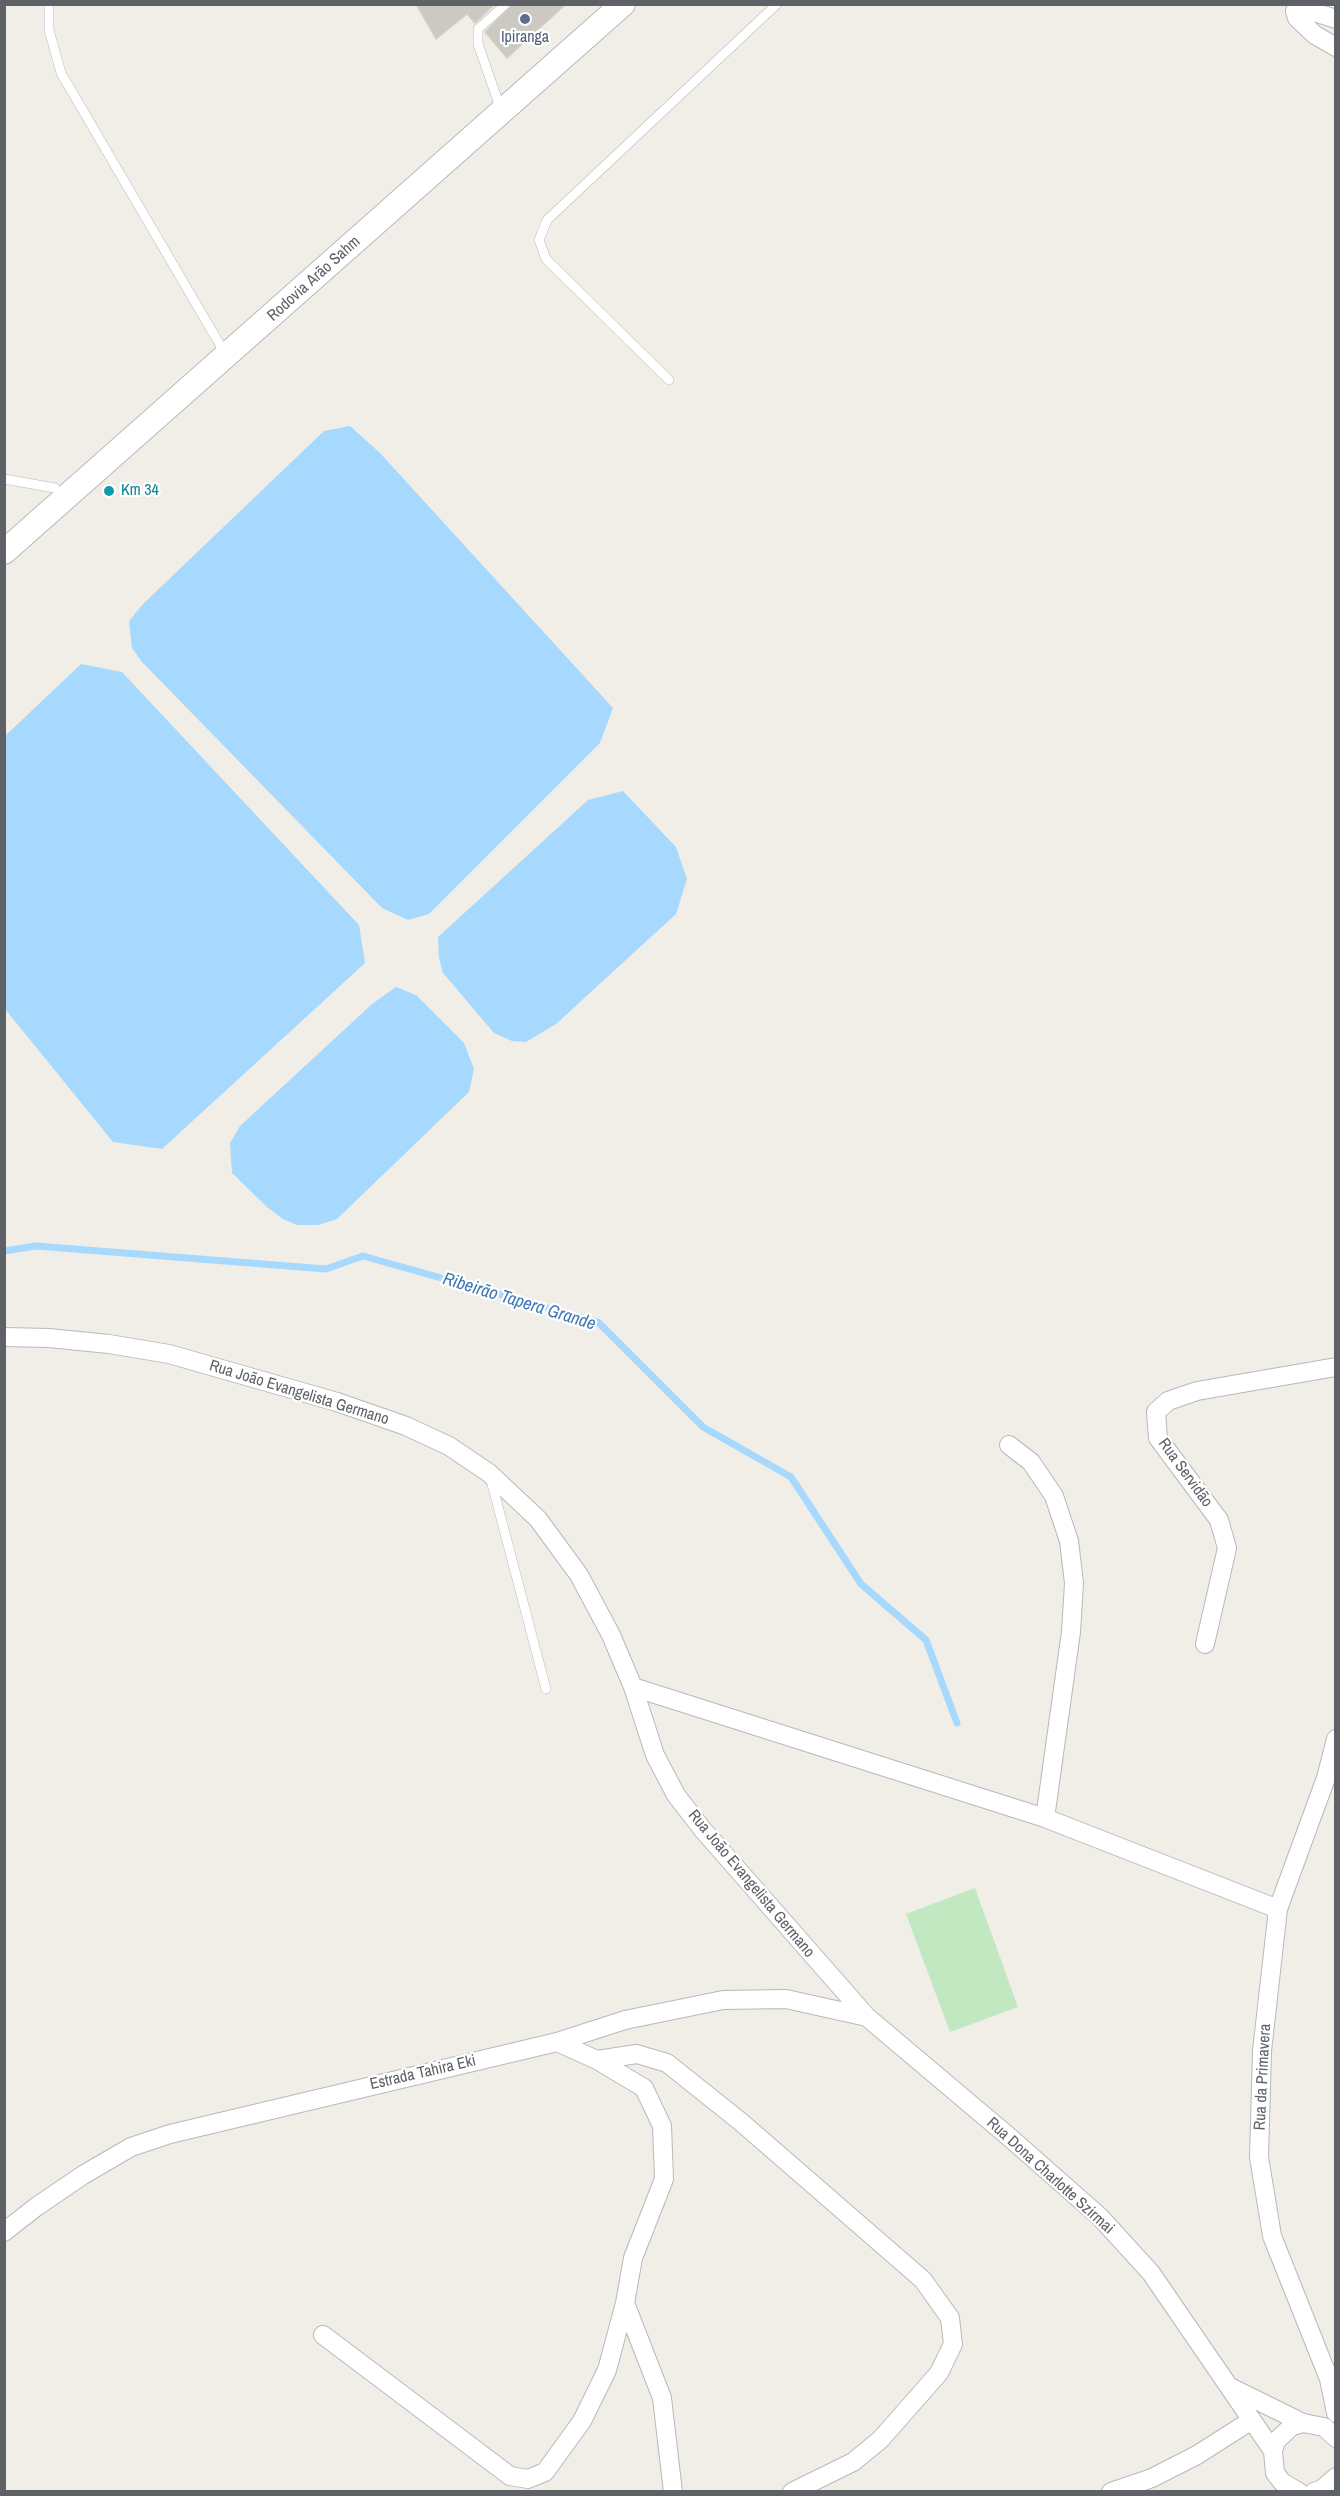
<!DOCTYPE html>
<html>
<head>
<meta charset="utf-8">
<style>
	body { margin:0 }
	#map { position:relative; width:1340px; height:2496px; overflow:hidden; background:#f0eee6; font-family:"Archivo Narrow",sans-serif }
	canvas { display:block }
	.frame { position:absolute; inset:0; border:6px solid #5e6267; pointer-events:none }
</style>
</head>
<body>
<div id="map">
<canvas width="1340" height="2496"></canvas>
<div class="frame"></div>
</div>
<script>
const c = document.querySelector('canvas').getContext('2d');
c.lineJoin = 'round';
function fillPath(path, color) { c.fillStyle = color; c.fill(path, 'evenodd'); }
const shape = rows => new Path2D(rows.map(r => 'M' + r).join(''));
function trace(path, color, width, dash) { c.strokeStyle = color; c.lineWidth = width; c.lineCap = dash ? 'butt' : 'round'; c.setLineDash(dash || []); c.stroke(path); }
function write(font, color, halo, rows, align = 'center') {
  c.font = font + ' "Archivo Narrow",sans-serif'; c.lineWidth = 4.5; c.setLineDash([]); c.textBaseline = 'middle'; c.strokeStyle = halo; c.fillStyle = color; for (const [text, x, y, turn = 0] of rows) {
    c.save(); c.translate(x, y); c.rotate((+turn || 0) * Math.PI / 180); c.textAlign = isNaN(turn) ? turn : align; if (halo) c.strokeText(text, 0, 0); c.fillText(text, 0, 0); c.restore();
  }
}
fillPath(shape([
	[975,1888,1018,2007,950,2032,906,1914]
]), '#c2e8c2');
fillPath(shape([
	[350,426,380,453,613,708,600,743,429,914,408,920,382,908,142,662,132,648,129,621,143,604,324,431],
	[81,664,122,672,359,925,365,963,162,1149,113,1142,5,1009,5,736],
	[623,791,676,847,687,879,676,914,556,1024,526,1042,512,1041,494,1033,443,973,439,958,438,937,588,800],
	[396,987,416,995,464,1043,474,1069,469,1092,337,1219,318,1225,297,1225,283,1219,267,1207,232,1173,230,1143,240,1126,372,1004]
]), '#a7d9ff');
trace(shape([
	[4,1251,36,1246,326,1269,363,1256,598,1322,703,1427,791,1477,861,1584,926,1640,957,1723]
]), '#a7d9ff', 7);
const building = shape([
	[416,4,495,4,475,23,467,14,436,39,416,4],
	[513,4,566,4,507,58,485,32,513,4]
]);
fillPath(building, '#ccc9c3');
trace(building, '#d5d0c4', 1.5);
const lane = shape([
	[49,4,49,30,61,73,226,355],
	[501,110,478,44,478,29,506,4],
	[669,380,546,259,539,240,547,220,777,4],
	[4,479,55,488],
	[491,1480,546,1689]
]);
const street = shape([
	[1336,19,1301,8,1295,11,1297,18,1315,35,1336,47],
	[4,1337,49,1338,109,1344,169,1354,337,1402,406,1426,449,1446,489,1473,538,1519,579,1575,611,1635,633,1687,655,1755,676,1795,703,1830,867,2017,1008,2136,1100,2217,1151,2273,1273,2451],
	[1009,1445,1031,1462,1054,1496,1069,1541,1074,1583,1071,1632,1045,1818],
	[1205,1644,1227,1548,1219,1520,1158,1438,1156,1412,1168,1401,1197,1391,1336,1367],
	[633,1687,1045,1818,1278,1909],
	[1336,1739,1326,1778,1278,1909,1262,2051,1259,2157,1272,2236,1329,2379,1336,2413],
	[597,2060,637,2054,667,2063,741,2122,923,2280,950,2318,953,2344,939,2373,880,2440,853,2462,792,2492],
	[4,2232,36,2207,83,2175,131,2147,170,2134,557,2042,625,2020,723,2000,786,1999,867,2017],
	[625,2303,662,2398,673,2492],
	[323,2335,510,2476,528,2479,545,2472,582,2421,607,2370,625,2303,633,2258,664,2179,662,2126,644,2088,597,2060,557,2042],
	[1232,2388,1303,2423],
	[1111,2492,1152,2478,1197,2455,1252,2420],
	[1299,2492,1282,2482,1275,2473,1273,2451,1276,2441,1292,2426,1303,2423,1324,2427,1336,2438],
	[1314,2492,1322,2489,1336,2477]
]);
const secondary = shape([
	[4,552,623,4]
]);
trace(lane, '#b6b9bd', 10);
trace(street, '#b6b9bd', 20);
trace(secondary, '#b5b9be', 26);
trace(lane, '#fff', 9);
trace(street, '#fff', 18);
trace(secondary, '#fff', 24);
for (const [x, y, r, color] of [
	[525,19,6,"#5c6f8a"],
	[109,491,6,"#0f9aa8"]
]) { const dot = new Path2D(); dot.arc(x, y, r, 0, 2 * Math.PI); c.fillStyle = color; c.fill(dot); trace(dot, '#fff', 2); }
write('16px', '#4e5e75', '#fff', [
	["Ipiranga",525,38]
]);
write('16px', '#5e6267', '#fff', [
	["Rodovia Arão Sahm",314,279,-42],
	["Rua João Evangelista Germano",299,1393,17],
	["Rua Servidão",1185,1473,54],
	["Rua João Evangelista Germano",751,1884,50],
	["Estrada Tahira Eki",423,2073,-13],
	["Rua da Primavera",1263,2077,-87],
	["Rua Dona Charlotte Szirmai",1050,2176,42]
]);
write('16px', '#0d838f', '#fff', [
	["Km 34",121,491]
], 'left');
write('italic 18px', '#3f78b6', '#fff', [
	["Ribeirão Tapera Grande",519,1302,17]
]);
</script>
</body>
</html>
